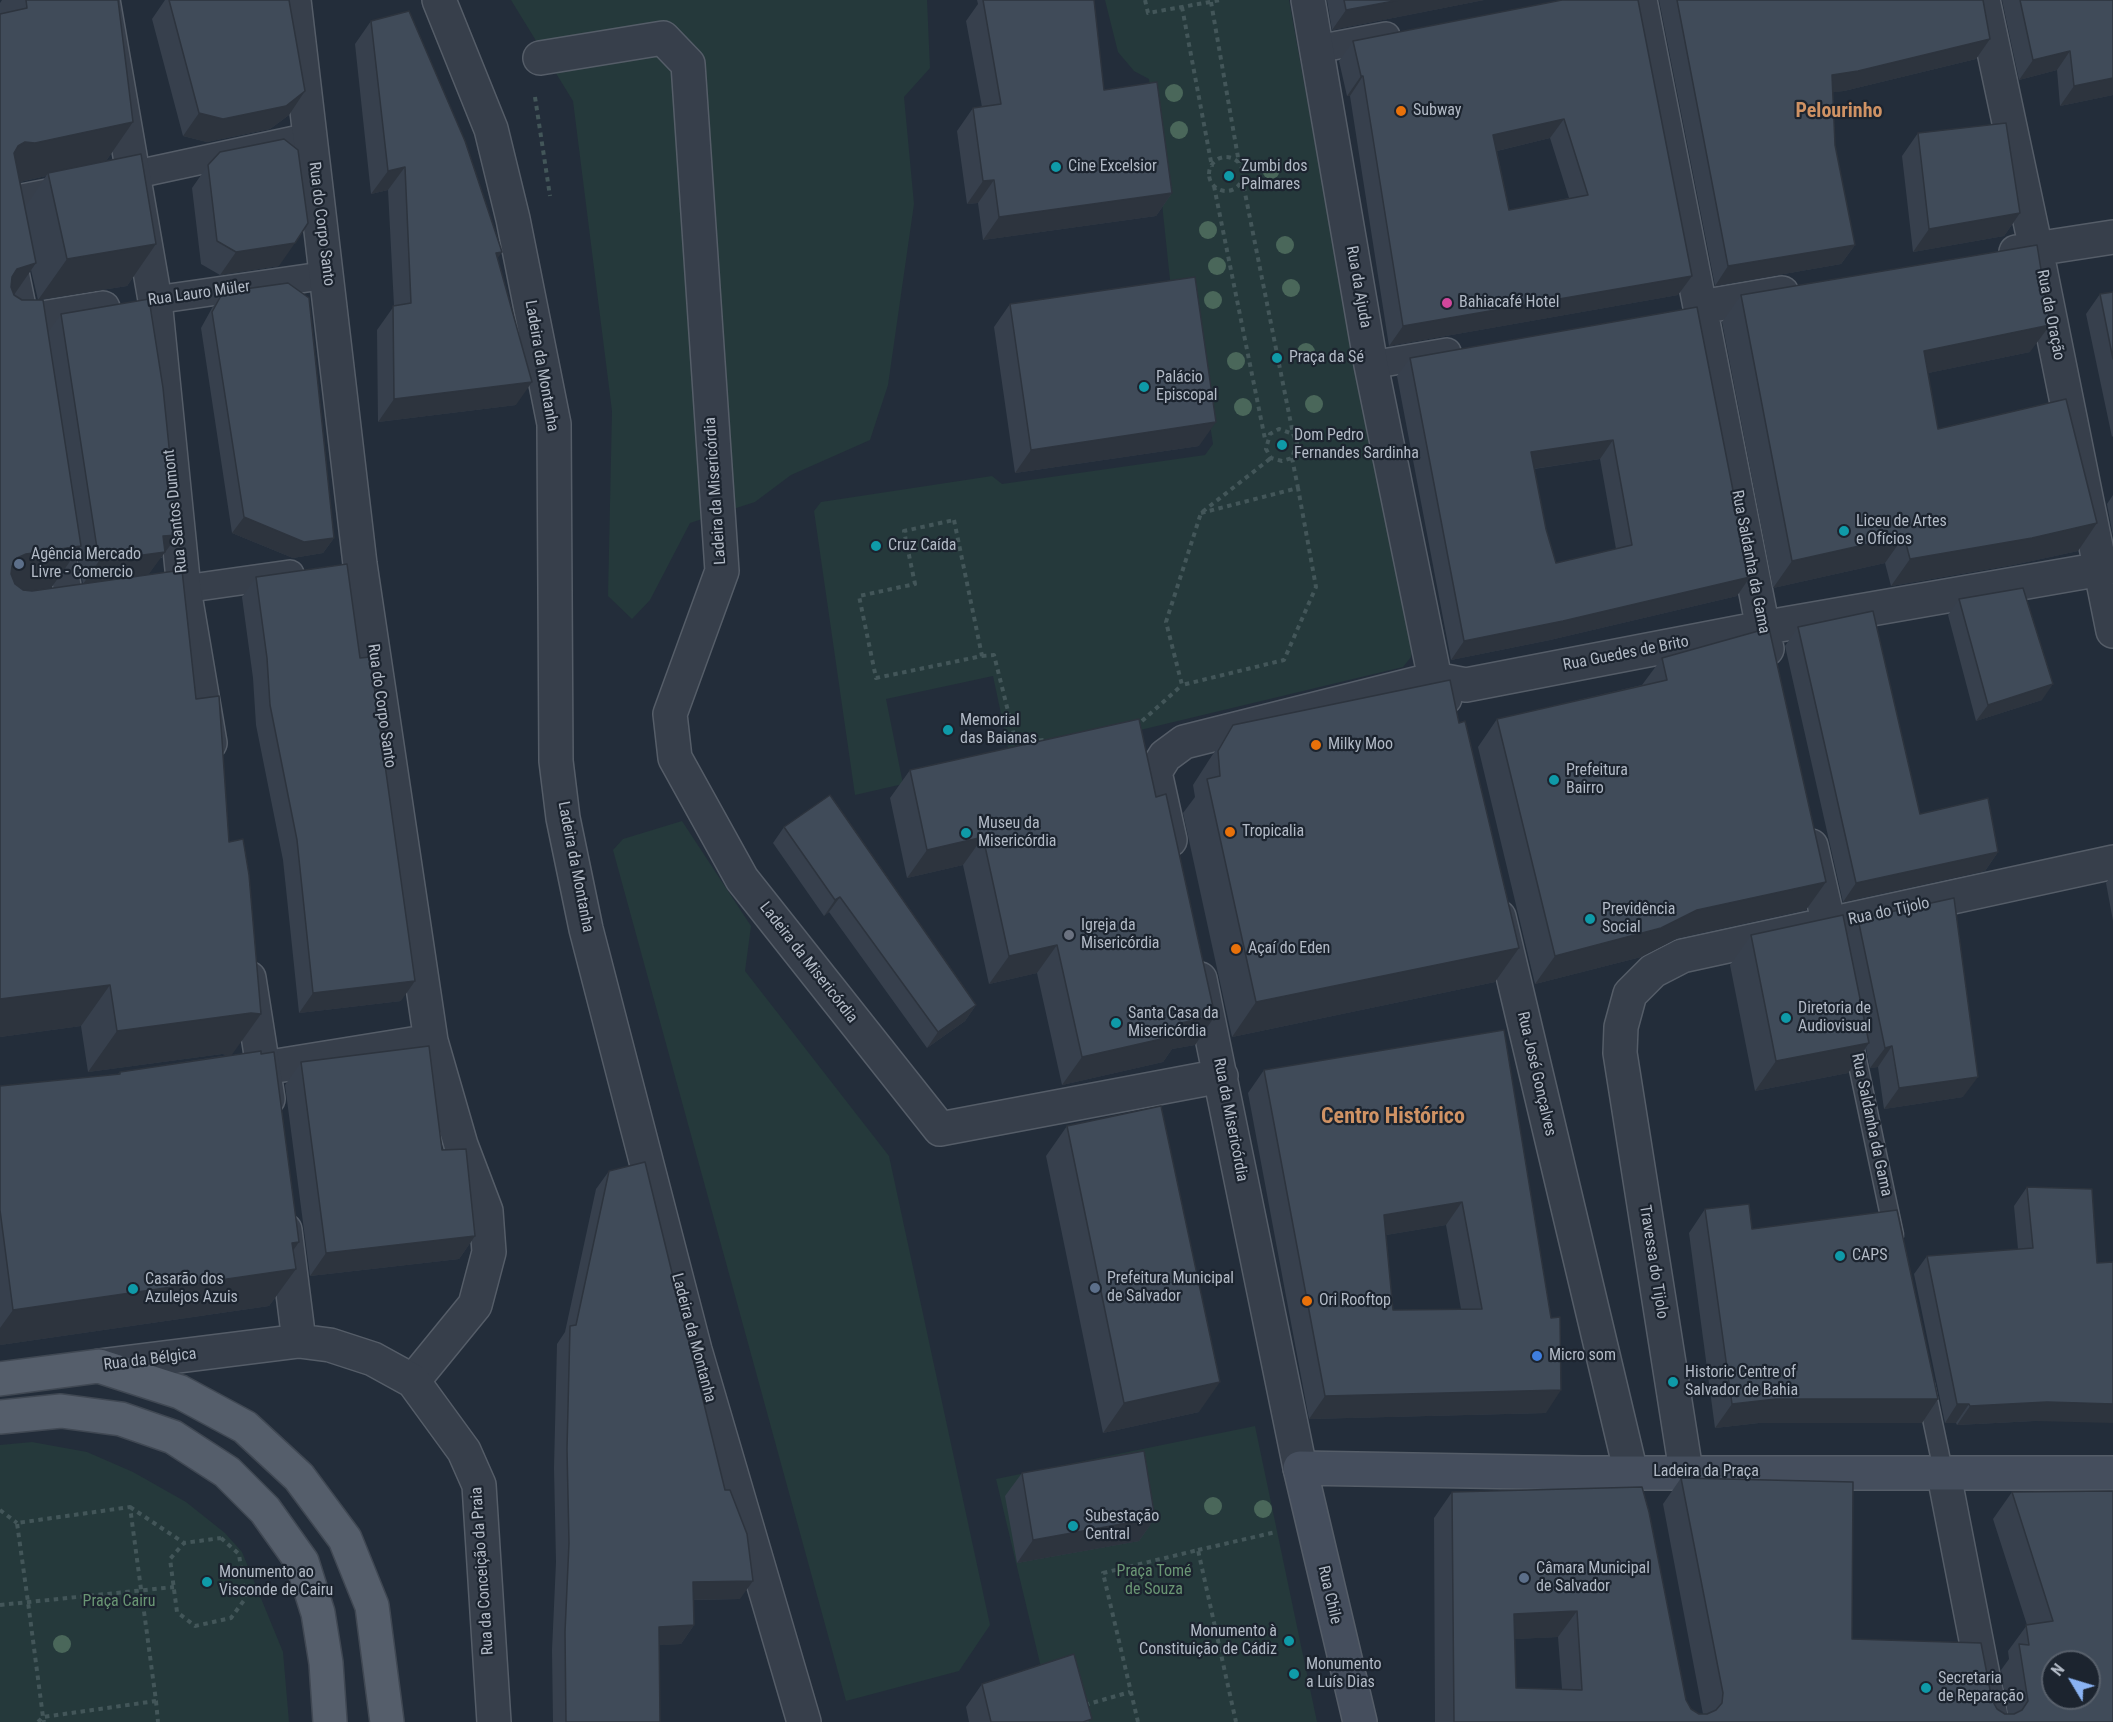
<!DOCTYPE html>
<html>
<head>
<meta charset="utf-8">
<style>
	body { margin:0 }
	#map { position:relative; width:2113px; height:1722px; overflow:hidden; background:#232d3a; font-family:"Roboto Condensed",sans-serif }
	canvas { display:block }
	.north { position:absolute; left:2041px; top:1650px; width:60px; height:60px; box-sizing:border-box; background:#1c242f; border:2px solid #58606b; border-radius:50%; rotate:308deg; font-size:16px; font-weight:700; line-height:24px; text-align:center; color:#b2bac6 }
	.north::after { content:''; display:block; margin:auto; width:21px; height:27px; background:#8ab3f3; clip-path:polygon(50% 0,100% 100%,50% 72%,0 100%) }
</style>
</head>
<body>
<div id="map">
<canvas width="2113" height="1722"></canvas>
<div class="north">N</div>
</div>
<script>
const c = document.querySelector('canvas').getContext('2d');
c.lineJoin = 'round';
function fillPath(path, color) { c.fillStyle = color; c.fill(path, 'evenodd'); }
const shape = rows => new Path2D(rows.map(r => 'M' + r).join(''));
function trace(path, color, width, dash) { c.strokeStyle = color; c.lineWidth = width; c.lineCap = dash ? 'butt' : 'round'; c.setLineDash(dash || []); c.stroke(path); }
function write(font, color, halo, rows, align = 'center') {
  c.font = font + ' "Roboto Condensed",sans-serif'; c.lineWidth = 4.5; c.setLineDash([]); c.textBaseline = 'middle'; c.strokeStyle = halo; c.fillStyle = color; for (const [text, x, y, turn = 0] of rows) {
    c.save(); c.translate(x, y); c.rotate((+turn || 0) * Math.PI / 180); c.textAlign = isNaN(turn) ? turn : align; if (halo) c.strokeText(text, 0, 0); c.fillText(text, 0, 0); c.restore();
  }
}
fillPath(shape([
	[511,0,927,0,930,68,904,97,914,204,888,385,870,440,791,475,755,502,690,523,650,600,632,619,608,596,612,411,573,101],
	[1105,0,1289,0,1365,419,1413,644,1411,657,1403,667,1011,761,993,676,886,699,903,784,855,795,814,511,821,502,992,476,1002,484,1205,455,1213,444,1190,296,1174,287,1170,280,1149,79,1134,71,1118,52],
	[682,821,751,926,745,971,889,1156,990,1625,959,1671,846,1701,613,850,623,839],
	[1255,1426,1317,1722,1054,1722,996,1479],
	[32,1442,87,1452,133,1472,186,1502,225,1533,242,1552,283,1652,289,1722,0,1722,0,1445]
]), '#25393b');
const service = shape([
	[1852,1036,1894,1235],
	[1925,1385,1944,1475]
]);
const pedestrian = shape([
	[1317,49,1386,36],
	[114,179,309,137],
	[0,199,28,336],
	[1,202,68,189],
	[155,300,328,275],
	[1371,365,1447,352],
	[59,534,70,606],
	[184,589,290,574]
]);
const minor = shape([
	[294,0,360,564,431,1041,461,1145,486,1211,489,1252,475,1305,413,1381],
	[1308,0,1371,365,1435,679,1445,698],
	[1640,0,1767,649],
	[1983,0,2036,249,2113,631],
	[540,58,663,38,688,64,722,571,670,714,675,758,742,879,940,1129,1221,1076],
	[2016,252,2113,237],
	[1701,307,1782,293],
	[0,325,103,308],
	[1170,840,1155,772,1165,756,1184,742,1435,679,1466,685,1762,628,2113,567],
	[1811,846,1829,925],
	[1499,917,1631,1473],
	[1200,979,1300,1468],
	[264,1068,431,1041],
	[1686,1471,1620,1053,1621,1027,1630,994,1653,971,1682,956,2113,862],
	[1944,1475,1992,1722]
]);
const tertiary = shape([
	[103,0,155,300,184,589,210,743],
	[439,0,491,129,513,219,554,424,556,761,563,818,586,929,695,1350,804,1722],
	[249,978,268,1099],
	[285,1230,299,1341],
	[99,1366,299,1341,330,1345,373,1359,413,1381,464,1451,479,1485,494,1722]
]);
const secondary = shape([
	[1360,1722,1300,1468,1583,1473,2113,1473]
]);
const primary = shape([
	[0,1379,99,1366,180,1392,245,1427,299,1477,345,1539,372,1606,387,1722],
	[0,1417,61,1411,121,1419,173,1437,227,1472,265,1510,302,1562,318,1613,326,1663,330,1722]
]);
trace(service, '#555d68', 21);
trace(pedestrian, '#555d68', 30);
trace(minor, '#555d68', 36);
trace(tertiary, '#555d68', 36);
trace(secondary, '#555d68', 36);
trace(primary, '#404853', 36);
trace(shape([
	[1145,0,1148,13,1221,0],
	[1211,2,1239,163],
	[1182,7,1212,167],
	[535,97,550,196],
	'1209 174a17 17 0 1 1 34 0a17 17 0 1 1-34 0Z',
	[1242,178,1293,434,1297,443,1292,458,1282,461,1271,458,1266,449,1270,434,1279,429,1293,434],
	[1214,186,1265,439],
	[1292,458,1298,488],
	[1201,513,1298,488,1316,587,1284,660,1182,685,1166,622,1201,513,1271,458],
	[954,520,982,656,876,678,859,596,915,584,904,531,954,520],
	[982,656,994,655,1016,743,1044,740],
	[1142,721,1182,685],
	[130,1507,184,1543],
	[0,1510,17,1523],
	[221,1538,239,1554,245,1599,231,1618,195,1626,177,1612,170,1559,184,1543,221,1538],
	[1198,1550,1276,1532],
	[0,1605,174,1587],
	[156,1701,158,1722],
	[1085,1705,1130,1692],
	[38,1722,43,1717,156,1701,130,1507,17,1523,28,1602,43,1717,44,1722],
	[1138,1722,1103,1573,1198,1550,1236,1722]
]), '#435659', 4, [4.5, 4.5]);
trace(service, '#373f4b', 18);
trace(pedestrian, '#373f4b', 27);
trace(minor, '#373f4b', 33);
trace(tertiary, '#373f4b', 33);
trace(secondary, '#454e5d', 33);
trace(primary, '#555e6b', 33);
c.fillStyle = '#4a675a';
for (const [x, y] of [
	[1174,93],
	[1179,130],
	[1271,170],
	[1208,230],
	[1285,245],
	[1217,266],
	[1291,288],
	[1213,300],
	[1306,352],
	[1236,361],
	[1314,404],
	[1243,407],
	[1213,1506],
	[1263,1509],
	[62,1644]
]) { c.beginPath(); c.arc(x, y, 9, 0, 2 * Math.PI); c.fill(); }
fillPath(shape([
	[2,0,118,0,133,122,106,161,156,244,127,286,38,300,31,270,14,294,48,332,61,314,162,558,160,558,148,575,83,584,77,551,51,588,232,1055,299,1242,293,1250,296,1269,269,1306,0,1345,0,1086,118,1074,120,1072,229,1055,222,1054,88,1072,81,1026,0,1037,0,3],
	[46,176,25,207,20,182],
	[165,0,289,0,289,115,270,129,207,142,183,136,152,19],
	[977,0,1094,0,1104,90,1172,193,1156,216,983,240,978,203,967,204,957,131,973,108,982,107,966,21,978,4],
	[1327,0,1484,0,1332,30],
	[1562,0,1678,295,1389,346,1350,96,1347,96,1339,61,1353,41],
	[1550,138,1569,198,1509,210,1497,151],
	[1659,0,1983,0,1990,39,1976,59,1844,91,1832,92,1835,145,1855,245,1841,264,1715,286],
	[2002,0,2113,0,2113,95,2060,106,2057,70,2019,80],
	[371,21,497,259,516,405,378,422,377,330,394,306,388,190,371,194,355,44],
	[1918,133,2020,213,2004,236,1913,252,1902,156],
	[208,165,279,266,220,275,201,264,192,188],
	[223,292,334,538,323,553,293,558,232,533,201,328,212,308],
	[2113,292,2113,436,2112,437,2086,314,2100,294],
	[1741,295,2030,352,1928,373,1938,429,2078,551,2013,565,1891,586,1885,563,1773,588,1722,322],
	[1010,304,1199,446,1015,473,994,327],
	[1697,307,1737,596,1550,640,1451,660,1397,376,1410,358],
	[1600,459,1616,549,1556,563,1546,529,1534,469],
	[2113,495,2113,536,2107,504],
	[256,577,360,658,401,1001,299,1013,283,860,256,725,253,678,242,597],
	[1959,599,2042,700,1976,721,1948,615],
	[1798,627,1920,814,1998,852,1985,871,1843,902,1785,646],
	[1662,658,1806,910,1678,938,1641,957,1535,984,1478,747,1497,719,1642,685],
	[1233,725,1495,982,1232,1037,1183,813,1195,797,1193,785,1209,760],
	[910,770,1156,797,1215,1016,1195,1045,1172,1049,1163,1062,1062,1085,1037,973,989,984,963,865,907,878,890,798],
	[784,827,976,1005,965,1021,927,1048,829,912,824,916,773,843],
	[2113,873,2113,921,2106,883],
	[1858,919,1963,1097,1884,1109,1878,1067,1870,1068,1866,1048,1848,1073,1755,1091,1730,965,1751,935,1847,935],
	[1504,1030,1546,1413,1309,1419,1248,1093,1264,1070],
	[1446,1225,1461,1309,1393,1310,1386,1235],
	[301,1062,442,1150,475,1236,459,1259,310,1276,285,1085],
	[1067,1126,1199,1412,1103,1433,1046,1156],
	[609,1171,740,1599,694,1600,694,1625,681,1644,659,1645,660,1722,553,1722,552,1650,556,1562,554,1468,557,1344,565,1332,596,1189],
	[2027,1187,2092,1189,2034,1421,1957,1425,1956,1423,1945,1423,1914,1274,1927,1256,2018,1249,2014,1206],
	[1705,1209,1752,1229,1922,1423,1759,1423,1715,1428,1689,1233],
	[1022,1473,1155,1518,1139,1541,1017,1563,1005,1496],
	[1681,1478,1852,1639,1992,1700,1997,1709,2005,1714,2008,1714,2001,1670,2009,1659,2008,1651,2027,1625,1993,1519,2012,1492,2113,1722,1435,1722,1434,1518,1452,1492,1686,1700,1691,1709,1699,1714,1703,1714,1663,1504],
	[1558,1637,1562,1689,1516,1688,1514,1639],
	[982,1684,1090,1722,969,1722,966,1707]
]), '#37404d');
fillPath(shape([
	[1399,0,1484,0,1332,30,1346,10],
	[1990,39,1976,59,1844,91,1818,94,1832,75],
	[2070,51,2057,70,2019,80,2033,60],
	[1361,76,1363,76,1350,96,1347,96],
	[2113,77,2113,95,2060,106,2074,86],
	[305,91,289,115,270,129,207,142,183,136,199,113],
	[1564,119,1550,138,1480,155,1493,135],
	[133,122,104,164,48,173,46,176,6,185,0,172,18,146,25,142],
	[405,167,388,190,371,194,388,171],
	[994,180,978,203,967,204,983,181],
	[1172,193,1156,216,983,240,999,217],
	[2020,213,2004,236,1913,252,1929,229],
	[295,243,279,266,220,275,236,252],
	[156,244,127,286,38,300,67,259],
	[1855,245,1841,264,1715,286,1728,266],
	[502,252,486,275,496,253],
	[36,263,7,305,0,293,17,269],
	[1692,276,1678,295,1389,346,1403,326],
	[2050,325,2030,352,1904,378,1924,351],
	[532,382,516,405,378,422,394,399],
	[1216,422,1199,446,1015,473,1031,450],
	[1613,440,1600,459,1518,471,1531,452],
	[244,517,334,538,323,553,293,558,232,533],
	[2097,523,2078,551,2013,565,1891,586,1910,559],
	[178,535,148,575,83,584,99,561,163,536],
	[1904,536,1885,563,1773,588,1792,561],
	[81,546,51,588,0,595,0,582,17,558,26,554],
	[1750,577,1737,596,1550,640,1451,660,1464,641],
	[2053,684,2042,700,1976,721,1988,705],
	[983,837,963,865,907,878,927,850],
	[1998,852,1985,871,1843,902,1856,883],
	[1826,882,1806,910,1678,938,1641,957,1535,984,1555,956,1697,910],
	[840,897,829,912,824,916,835,900],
	[1057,945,1037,973,989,984,1009,956],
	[1519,948,1495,982,1232,1037,1256,1002],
	[415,981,401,1001,299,1013,313,993],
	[110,985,81,1026,0,1037,0,999],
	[976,1005,965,1021,927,1048,938,1032],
	[251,1013,261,1014,231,1056,222,1054,88,1072,117,1031],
	[1215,1016,1195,1045,1172,1049,1163,1062,1062,1085,1082,1057,1181,1023],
	[1869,1043,1848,1073,1755,1091,1776,1061],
	[1892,1046,1878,1067,1870,1068,1885,1048],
	[1978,1077,1963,1097,1884,1109,1899,1088],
	[1462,1202,1446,1225,1368,1238,1384,1215],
	[475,1236,459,1259,310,1276,326,1253],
	[299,1242,279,1271,296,1269,269,1306,0,1345,0,1328,13,1310,292,1243],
	[1220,1382,1199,1412,1103,1433,1124,1403],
	[1561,1390,1546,1413,1309,1419,1325,1396],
	[1776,1399,1938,1399,1922,1423,1759,1423,1715,1428,1732,1404],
	[2047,1402,2113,1404,2113,1423,2034,1421,1957,1425,1970,1406],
	[1957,1404,1969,1404,1956,1423,1945,1423],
	[1155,1518,1139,1541,1017,1563,1033,1540],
	[753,1581,740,1599,680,1600,693,1582],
	[1577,1611,1558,1637,1495,1640,1514,1614],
	[694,1625,681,1644,646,1646,659,1627]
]), '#2d343e');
const building = shape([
	[26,0,118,0,133,122,35,143,25,142,18,146,14,153,36,263,17,269,12,277,11,287,14,295,22,300,43,300,81,546,26,554,17,558,12,566,11,574,15,584,23,590,32,591,182,570,196,699,219,696,229,842,243,839,249,875,261,1014,251,1013,117,1031,110,985,0,999,0,14,27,8,26,0],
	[169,0,289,0,305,91,286,106,223,119,199,113,169,0],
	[983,0,1094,0,1104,90,1157,82,1172,193,999,217,994,180,983,181,973,108,1001,104,983,0],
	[1344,0,1399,0,1346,10,1344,0],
	[1562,0,1638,0,1692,276,1403,326,1363,76,1361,76,1353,41,1562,0],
	[1564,119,1588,195,1509,210,1493,135,1564,119],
	[1677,0,1983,0,1990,39,1858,71,1832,75,1835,145,1855,245,1728,266,1677,0],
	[2020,0,2113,0,2113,78,2074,86,2070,51,2033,60,2020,0],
	[409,11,465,141,502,252,496,253,532,382,394,399,393,306,411,303,405,167,388,171,371,21,409,11],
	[2006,123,2020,213,1929,229,1918,133,2006,123],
	[284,139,298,150,308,223,295,243,236,252,217,241,208,165,220,152,284,139],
	[141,154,156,244,67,259,48,173,141,154],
	[2037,245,2050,325,1924,351,1938,429,2066,399,2097,523,2032,538,1910,559,1904,536,1792,561,1741,295,2037,245],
	[1195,277,1216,422,1031,450,1010,304,1195,277],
	[288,283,309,298,334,538,304,542,244,517,212,312,223,292,288,283],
	[2113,292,2113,359,2100,294,2113,292],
	[149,299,163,388,178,535,163,536,165,552,99,561,61,314,149,299],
	[1697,307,1750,577,1563,621,1464,641,1410,358,1697,307],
	[1613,440,1632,545,1556,563,1546,529,1531,452,1613,440],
	[347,564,360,658,370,657,415,981,313,993,297,840,270,705,267,658,256,577,347,564],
	[2023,588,2053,684,1988,705,1959,599,2023,588],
	[1873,611,1920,814,1988,798,1998,852,1856,883,1798,627,1873,611],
	[1769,628,1826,882,1697,910,1661,928,1555,956,1497,719,1667,680,1662,658,1769,628],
	[1450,680,1459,723,1465,721,1519,948,1256,1002,1207,779,1220,776,1218,751,1233,725,1450,680],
	[1139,719,1156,797,1166,794,1215,1016,1181,1023,1183,1034,1082,1057,1057,945,1009,956,983,837,927,850,910,770,1139,719],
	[830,795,976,1005,938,1032,840,897,835,900,784,827,830,795],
	[1954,898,1978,1077,1899,1088,1892,1046,1885,1048,1858,919,1954,898],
	[1843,915,1869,1043,1776,1061,1751,935,1843,915],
	[1504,1030,1551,1318,1560,1317,1561,1390,1325,1396,1264,1070,1504,1030],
	[1462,1202,1482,1309,1393,1310,1384,1215,1462,1202],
	[429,1046,442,1150,466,1149,475,1236,326,1253,301,1062,429,1046],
	[261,1051,261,1054,274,1052,299,1242,292,1243,296,1269,13,1310,0,1210,0,1086,120,1074,120,1072,261,1051],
	[1161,1106,1220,1382,1124,1403,1067,1126,1161,1106],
	[645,1162,725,1490,730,1490,747,1534,753,1581,693,1582,694,1625,659,1627,660,1722,566,1722,565,1632,569,1543,567,1449,570,1326,576,1325,609,1171,645,1162],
	[2027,1187,2092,1189,2097,1263,2113,1262,2113,1404,2047,1402,1970,1406,1969,1404,1957,1404,1927,1256,2033,1248,2027,1187],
	[1749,1204,1752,1229,1897,1210,1938,1399,1776,1399,1732,1404,1705,1209,1749,1204],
	[1144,1451,1155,1518,1033,1540,1022,1473,1144,1451],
	[1681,1478,1853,1482,1852,1639,1981,1643,1992,1700,1997,1709,2005,1714,2014,1714,2022,1710,2028,1701,2019,1644,2029,1645,2026,1625,2053,1621,2012,1492,2113,1491,2113,1722,1454,1722,1452,1492,1642,1487,1649,1512,1686,1700,1691,1709,1699,1714,1707,1714,1716,1710,1722,1703,1723,1693,1681,1478],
	[1577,1611,1582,1690,1516,1688,1514,1614,1577,1611],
	[2053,1662,2089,1662,2089,1698,2053,1698,2053,1662],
	[1074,1654,1092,1719,1083,1722,991,1722,982,1684,1074,1654]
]);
fillPath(building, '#404b59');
trace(building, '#2d343e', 1.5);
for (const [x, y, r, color] of [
	[1401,111,6,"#e8710a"],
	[1056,167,6,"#0f9aa8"],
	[1229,176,6,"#0f9aa8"],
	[1447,303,6,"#d1479c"],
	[1277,358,6,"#0f9aa8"],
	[1144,387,6,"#0f9aa8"],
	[1282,445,6,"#0f9aa8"],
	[1844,531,6,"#0f9aa8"],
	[876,546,6,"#0f9aa8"],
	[19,564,6,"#5c6f8a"],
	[948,730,6,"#0f9aa8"],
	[1316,745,6,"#e8710a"],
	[1554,780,6,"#0f9aa8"],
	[1230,832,6,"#e8710a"],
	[966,833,6,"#0f9aa8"],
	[1590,919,6,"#0f9aa8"],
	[1069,935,6,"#6b7280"],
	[1236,949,6,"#e8710a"],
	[1786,1018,6,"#0f9aa8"],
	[1116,1023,6,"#0f9aa8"],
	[1840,1256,6,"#0f9aa8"],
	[1095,1288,6,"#5c6f8a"],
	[133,1289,6,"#0f9aa8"],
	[1307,1301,6,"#e8710a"],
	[1537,1356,6,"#3f7fe0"],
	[1673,1382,6,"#0f9aa8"],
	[1073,1526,6,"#0f9aa8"],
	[1524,1578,6,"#5c6f8a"],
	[207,1582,6,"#0f9aa8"],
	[1289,1641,6,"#0f9aa8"],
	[1294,1674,6,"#0f9aa8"],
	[1926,1688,6,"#0f9aa8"]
]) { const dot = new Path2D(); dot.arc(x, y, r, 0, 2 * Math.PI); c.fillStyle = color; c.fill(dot); trace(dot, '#1c242f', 2); }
write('16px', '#b2bac6', '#1c242f', [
	["Subway",1413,111],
	["Cine Excelsior",1068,167],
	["Zumbi dos",1241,167],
	["Palmares",1241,185],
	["Bahiacafé Hotel",1459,303],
	["Praça da Sé",1289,358],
	["Palácio",1156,378],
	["Episcopal",1156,396],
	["Dom Pedro",1294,436],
	["Fernandes Sardinha",1294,454],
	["Liceu de Artes",1856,522],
	["e Ofícios",1856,540],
	["Cruz Caída",888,546],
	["Agência Mercado",31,555],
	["Livre - Comercio",31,573],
	["Memorial",960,721],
	["das Baianas",960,739],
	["Milky Moo",1328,745],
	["Prefeitura",1566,771],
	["Bairro",1566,789],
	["Museu da",978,824],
	["Misericórdia",978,842],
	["Tropicalia",1242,832],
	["Previdência",1602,910],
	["Social",1602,928],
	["Igreja da",1081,926],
	["Misericórdia",1081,944],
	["Açaí do Eden",1248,949],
	["Diretoria de",1798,1009],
	["Audiovisual",1798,1027],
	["Santa Casa da",1128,1014],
	["Misericórdia",1128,1032],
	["CAPS",1852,1256],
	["Prefeitura Municipal",1107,1279],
	["de Salvador",1107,1297],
	["Casarão dos",145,1280],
	["Azulejos Azuis",145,1298],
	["Ori Rooftop",1319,1301],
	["Micro som",1549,1356],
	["Historic Centre of",1685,1373],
	["Salvador de Bahia",1685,1391],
	["Subestação",1085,1517],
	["Central",1085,1535],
	["Câmara Municipal",1536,1569],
	["de Salvador",1536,1587],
	["Monumento ao",219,1573],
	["Visconde de Cairu",219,1591],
	["Monumento à",1277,1632,"right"],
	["Constituição de Cádiz",1277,1650,"right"],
	["Monumento",1306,1665],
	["a Luís Dias",1306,1683],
	["Secretaria",1938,1679],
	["de Reparação",1938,1697]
], 'left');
write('16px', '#b2bac6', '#1c242f', [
	["Rua do Corpo Santo",321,224,83],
	["Rua da Ajuda",1358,287,80],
	["Rua Lauro Müler",199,294,-8],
	["Rua da Oração",2050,315,79],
	["Ladeira da Montanha",541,366,80],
	["Ladeira da Misericórdia",716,491,-94],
	["Rua Santos Dumont",176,511,-96],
	["Rua Saldanha da Gama",1750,562,79],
	["Rua Guedes de Brito",1626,654,-11],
	["Rua do Corpo Santo",381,706,82],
	["Ladeira da Montanha",575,867,79],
	["Rua do Tijolo",1889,912,-12],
	["Ladeira da Misericórdia",808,963,52],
	["Rua José Gonçalves",1536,1074,77],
	["Rua da Misericórdia",1230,1120,79],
	["Rua Saldanha da Gama",1871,1125,78],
	["Travessa do Tijolo",1653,1262,81],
	["Ladeira da Montanha",693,1338,75],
	["Rua da Bélgica",150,1360,-7],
	["Ladeira da Praça",1706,1472],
	["Rua da Conceição da Praia",483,1571,-94],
	["Rua Chile",1329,1595,77]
]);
write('16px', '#6a9674', '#1c242f', [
	["Praça Tomé",1154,1572],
	["de Souza",1154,1590],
	["Praça Cairu",119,1602]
]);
write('bold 20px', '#cf9264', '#1c242f', [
	["Pelourinho",1839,112]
]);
write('bold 22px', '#cf9264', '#1c242f', [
	["Centro Histórico",1393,1117]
]);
</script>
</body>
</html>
